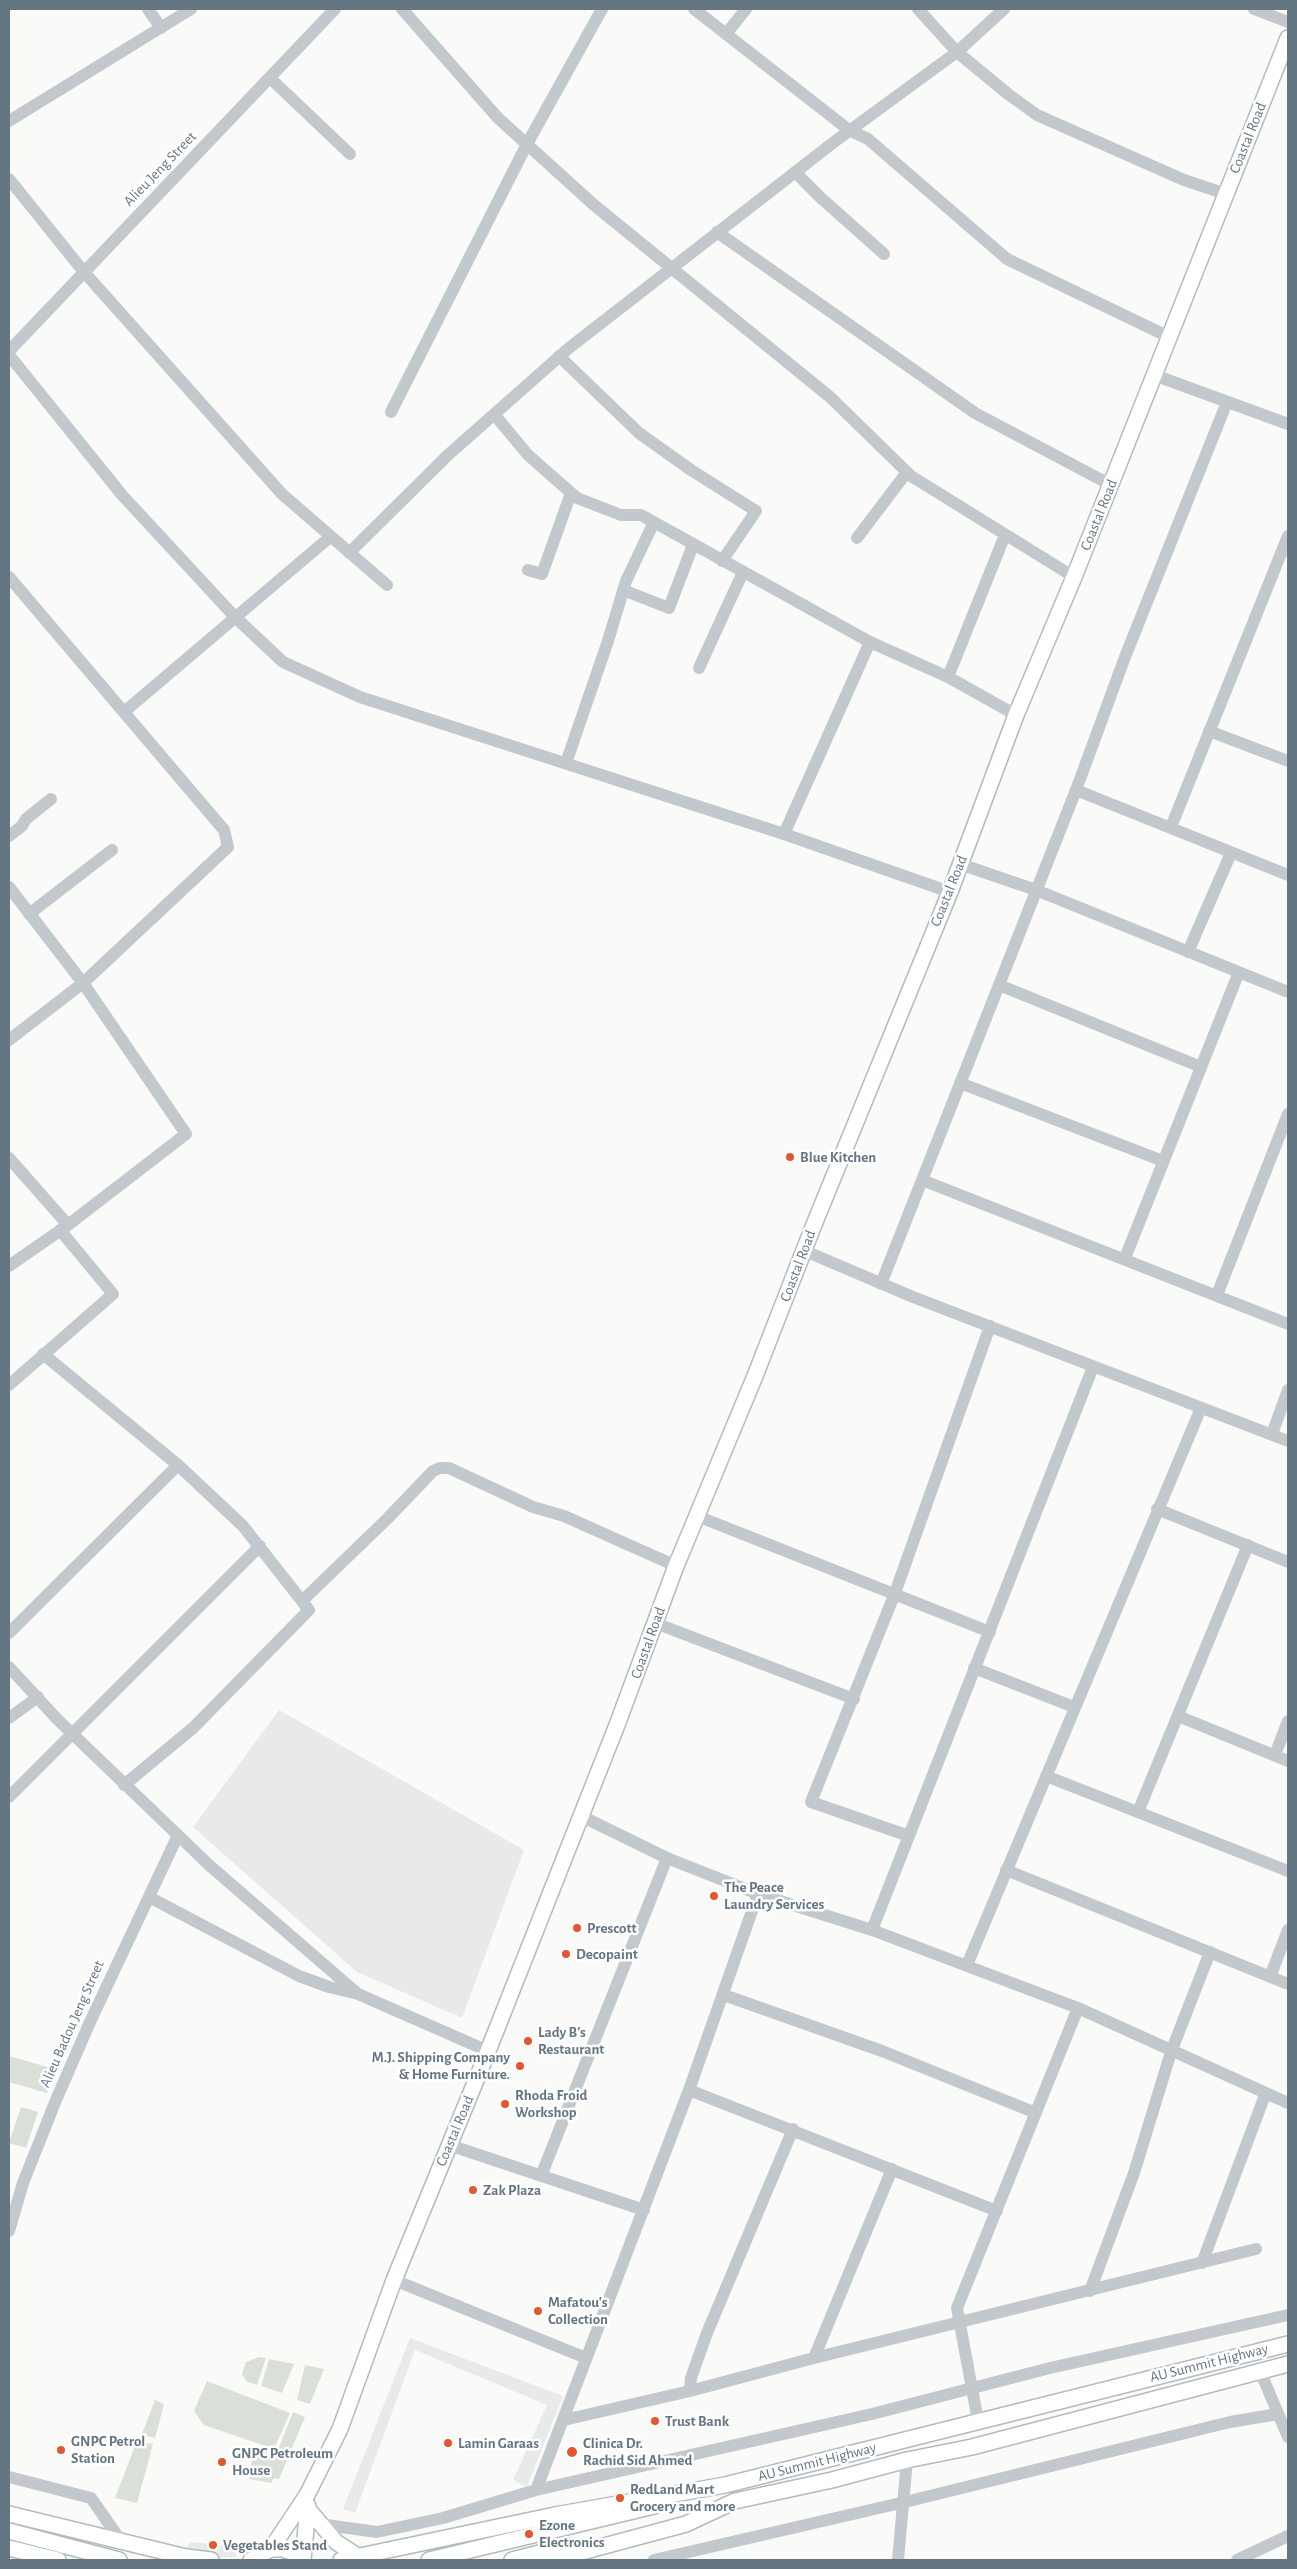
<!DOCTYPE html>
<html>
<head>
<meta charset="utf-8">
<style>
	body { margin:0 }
	#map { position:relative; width:1297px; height:2569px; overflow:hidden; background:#fafaf8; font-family:"Alegreya Sans",sans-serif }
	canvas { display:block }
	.frame { position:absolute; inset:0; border:10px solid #657683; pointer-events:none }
</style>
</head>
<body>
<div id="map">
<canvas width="1297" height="2569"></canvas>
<div class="frame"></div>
</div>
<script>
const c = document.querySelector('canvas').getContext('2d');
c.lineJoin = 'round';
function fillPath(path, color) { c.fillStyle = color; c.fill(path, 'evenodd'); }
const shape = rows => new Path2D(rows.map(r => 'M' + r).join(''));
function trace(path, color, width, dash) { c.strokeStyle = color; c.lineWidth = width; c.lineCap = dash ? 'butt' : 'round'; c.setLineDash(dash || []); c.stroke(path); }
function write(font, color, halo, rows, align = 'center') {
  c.font = font + ' "Alegreya Sans",sans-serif'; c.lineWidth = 5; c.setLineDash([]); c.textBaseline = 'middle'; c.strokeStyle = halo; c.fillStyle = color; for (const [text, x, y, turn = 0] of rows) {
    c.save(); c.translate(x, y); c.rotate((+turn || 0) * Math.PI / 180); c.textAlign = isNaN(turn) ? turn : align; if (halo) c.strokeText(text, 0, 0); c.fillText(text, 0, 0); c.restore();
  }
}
fillPath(shape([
	[279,1710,524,1850,462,2018,357,1972,193,1827],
	[410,2338,563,2396,527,2487,513,2480,547,2405,415,2350,355,2513,343,2509],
	[190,2542,239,2547,235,2557,213,2558,185,2551]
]), '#e8e9e9');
fillPath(shape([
	[9,2056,54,2069,47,2093,9,2082],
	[21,2107,38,2112,26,2148,9,2143],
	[259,2357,266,2358,257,2385,246,2381,242,2374,246,2362],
	[269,2359,294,2364,282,2393,261,2386],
	[305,2365,324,2369,310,2404,297,2400],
	[207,2381,290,2413,274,2449,204,2425,194,2411],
	[155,2400,164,2404,155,2438,142,2434],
	[293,2412,305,2417,279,2479,274,2478,271,2483,249,2479,254,2448,276,2455],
	[137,2441,153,2444,137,2503,115,2498]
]), '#dadfd7');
const major = shape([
	[308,2509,336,2542,359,2557],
	[9,2514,186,2557,211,2560],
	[9,2531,119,2560],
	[9,2548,58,2560],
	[271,2549,307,2495,340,2429,394,2280,488,2051,617,1725,676,1566,755,1376,813,1227,950,892,1016,715,1074,577,1288,38],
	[251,2560,271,2549,282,2549,294,2553,303,2560],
	[303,2560,308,2506],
	[341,2560,555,2515,725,2485,1288,2344],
	[429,2560,654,2506],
	[512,2560,567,2546],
	[552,2560,686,2524,735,2501,832,2480,907,2460,972,2447,1288,2364]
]);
trace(major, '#b5babe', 18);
trace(shape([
	[148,9,161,28],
	[402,9,498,118,594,205,830,397,911,476,1074,577],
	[694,9,849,130,868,139,1007,259,1169,337],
	[918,9,957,52,1008,94,1037,115,1184,180,1226,194],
	[1254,9,1288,22],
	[726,34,746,9],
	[270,78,350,154],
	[9,121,191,9],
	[795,172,821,198,884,254],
	[9,179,84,272,282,494,387,585],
	[717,232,975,413,1111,485],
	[9,351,335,9],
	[9,355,122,495,235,617,283,662,360,697,784,834,950,892],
	[559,356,639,433,691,470,756,511,722,561],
	[1154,375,1288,424],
	[391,412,527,144,602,9],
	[494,414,528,455,577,498,621,515,641,515,870,642,948,677,1016,715],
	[857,538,907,472],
	[349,553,448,455,569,348,834,142,957,52,1004,9],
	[528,570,542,574,571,493],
	[9,577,224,830,228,847,83,983,186,1134,68,1225],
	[623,590,669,608,693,545],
	[699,668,743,572],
	[948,677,1005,535],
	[124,712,330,537],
	[1209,731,1288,761],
	[566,763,608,641,626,581,654,522],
	[1076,790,1288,875],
	[1171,827,1288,536],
	[784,834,870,642],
	[9,836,22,826,26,819,51,799],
	[960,864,1036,890,1288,992],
	[9,887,83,983,9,1040],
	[29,914,112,850],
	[1188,952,1231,853],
	[999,985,1201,1067],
	[960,1083,1163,1161],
	[9,1158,68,1225,9,1266],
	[922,1180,1288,1324],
	[805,1251,913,1297,1288,1441],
	[1125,1258,1239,972],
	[881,1284,1076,790,1125,657,1227,402],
	[1217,1295,1288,1114],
	[43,1354,178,1465,243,1526,309,1610,193,1728,124,1785],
	[9,1385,113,1294,60,1230],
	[1272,1434,1288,1390],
	[1157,1509,1288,1562],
	[697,1516,990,1632],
	[302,1601,387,1519,433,1471,440,1468,449,1468,533,1507,564,1516,676,1566],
	[655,1623,854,1699],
	[9,1633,178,1465],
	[9,1667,57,1719,209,1865,358,1994],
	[974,1668,1074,1707],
	[1178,1716,1288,1761],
	[9,1718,38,1697],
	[1275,1755,1288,1721],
	[1046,1776,1288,1871],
	[9,1797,260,1546],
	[1138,1812,1248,1545],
	[581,1816,667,1858,758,1894,872,1930,1078,2008,1288,2103],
	[909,1836,811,1802,895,1593,990,1326],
	[1006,1870,1288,1984],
	[149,1897,299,1976,329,1987,358,1994,488,2051],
	[872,1930,1093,1367],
	[967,1965,1201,1408],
	[1270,1977,1288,1930],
	[724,1995,882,2051,1036,2113],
	[689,2090,997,2211],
	[449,2145,644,2210],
	[541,2176,667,1858],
	[9,2231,23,2183,56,2100,90,2022,178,1835],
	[1202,2263,1265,2095],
	[394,2280,586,2358],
	[1090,2291,1134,2173,1171,2052,1210,1952],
	[814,2358,892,2169],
	[1260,2371,1288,2437],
	[690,2391,691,2378,707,2333,793,2129],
	[564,2420,690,2391,814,2358,1256,2249],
	[978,2421,957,2308,1078,2008],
	[9,2477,91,2498,121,2541],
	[536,2490,689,2090,758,1894],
	[319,2524,377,2532,443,2518,536,2490,872,2414,1050,2368,1288,2315],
	[654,2560,905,2502,1230,2422,1278,2414],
	[898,2560,907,2460],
	[1237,2560,1288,2536]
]), '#c3c8cc', 12);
trace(major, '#fff', 15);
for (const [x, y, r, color] of [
	[790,1157,5,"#e4572e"],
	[714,1896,5,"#e4572e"],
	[577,1928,5,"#e4572e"],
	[566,1954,5,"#e4572e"],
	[528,2041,5,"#e4572e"],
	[520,2066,5,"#e4572e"],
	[505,2104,5,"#e4572e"],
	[473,2190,5,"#e4572e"],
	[538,2311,5,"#e4572e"],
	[655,2421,5,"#e4572e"],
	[448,2443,5,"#e4572e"],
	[61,2450,5,"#e4572e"],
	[572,2452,6,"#e4572e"],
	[222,2462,5,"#e4572e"],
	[620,2498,5,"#e4572e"],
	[529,2534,5,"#e4572e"],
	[213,2545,5,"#e4572e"]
]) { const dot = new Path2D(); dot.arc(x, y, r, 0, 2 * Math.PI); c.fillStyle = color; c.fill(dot); trace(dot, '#fff', 2); }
write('15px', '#657683', '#fff', [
	["Coastal Road",1248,138,-68],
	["Alieu Jeng Street",160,169,-46],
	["Coastal Road",1099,515,-68],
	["Coastal Road",949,891,-68],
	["Coastal Road",798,1266,-69],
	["Coastal Road",648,1643,-70],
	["Alieu Badou Jeng Street",72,2024,-66],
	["Coastal Road",455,2131,-67],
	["AU Summit Highway",1209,2363,-14],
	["AU Summit Highway",817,2462,-14]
]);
write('bold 15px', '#657683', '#fff', [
	["Blue Kitchen",800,1157],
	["The Peace",724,1887],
	["Laundry Services",724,1904],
	["Prescott",587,1928],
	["Decopaint",576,1954],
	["Lady B's",538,2032],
	["Restaurant",538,2049],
	["M.J. Shipping Company",510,2057,"right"],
	["& Home Furniture.",510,2074,"right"],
	["Rhoda Froid",515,2095],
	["Workshop",515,2112],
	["Zak Plaza",483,2190],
	["Mafatou's",548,2302],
	["Collection",548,2319],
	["Trust Bank",665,2421],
	["GNPC Petrol",71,2441],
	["Station",71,2458],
	["Lamin Garaas",458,2443],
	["Clinica Dr.",583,2443],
	["Rachid Sid Ahmed",583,2460],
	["GNPC Petroleum",232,2453],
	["House",232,2470],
	["RedLand Mart",630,2489],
	["Grocery and more",630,2506],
	["Ezone",539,2525],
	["Electronics",539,2542],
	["Vegetables Stand",223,2545]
], 'left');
</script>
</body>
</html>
